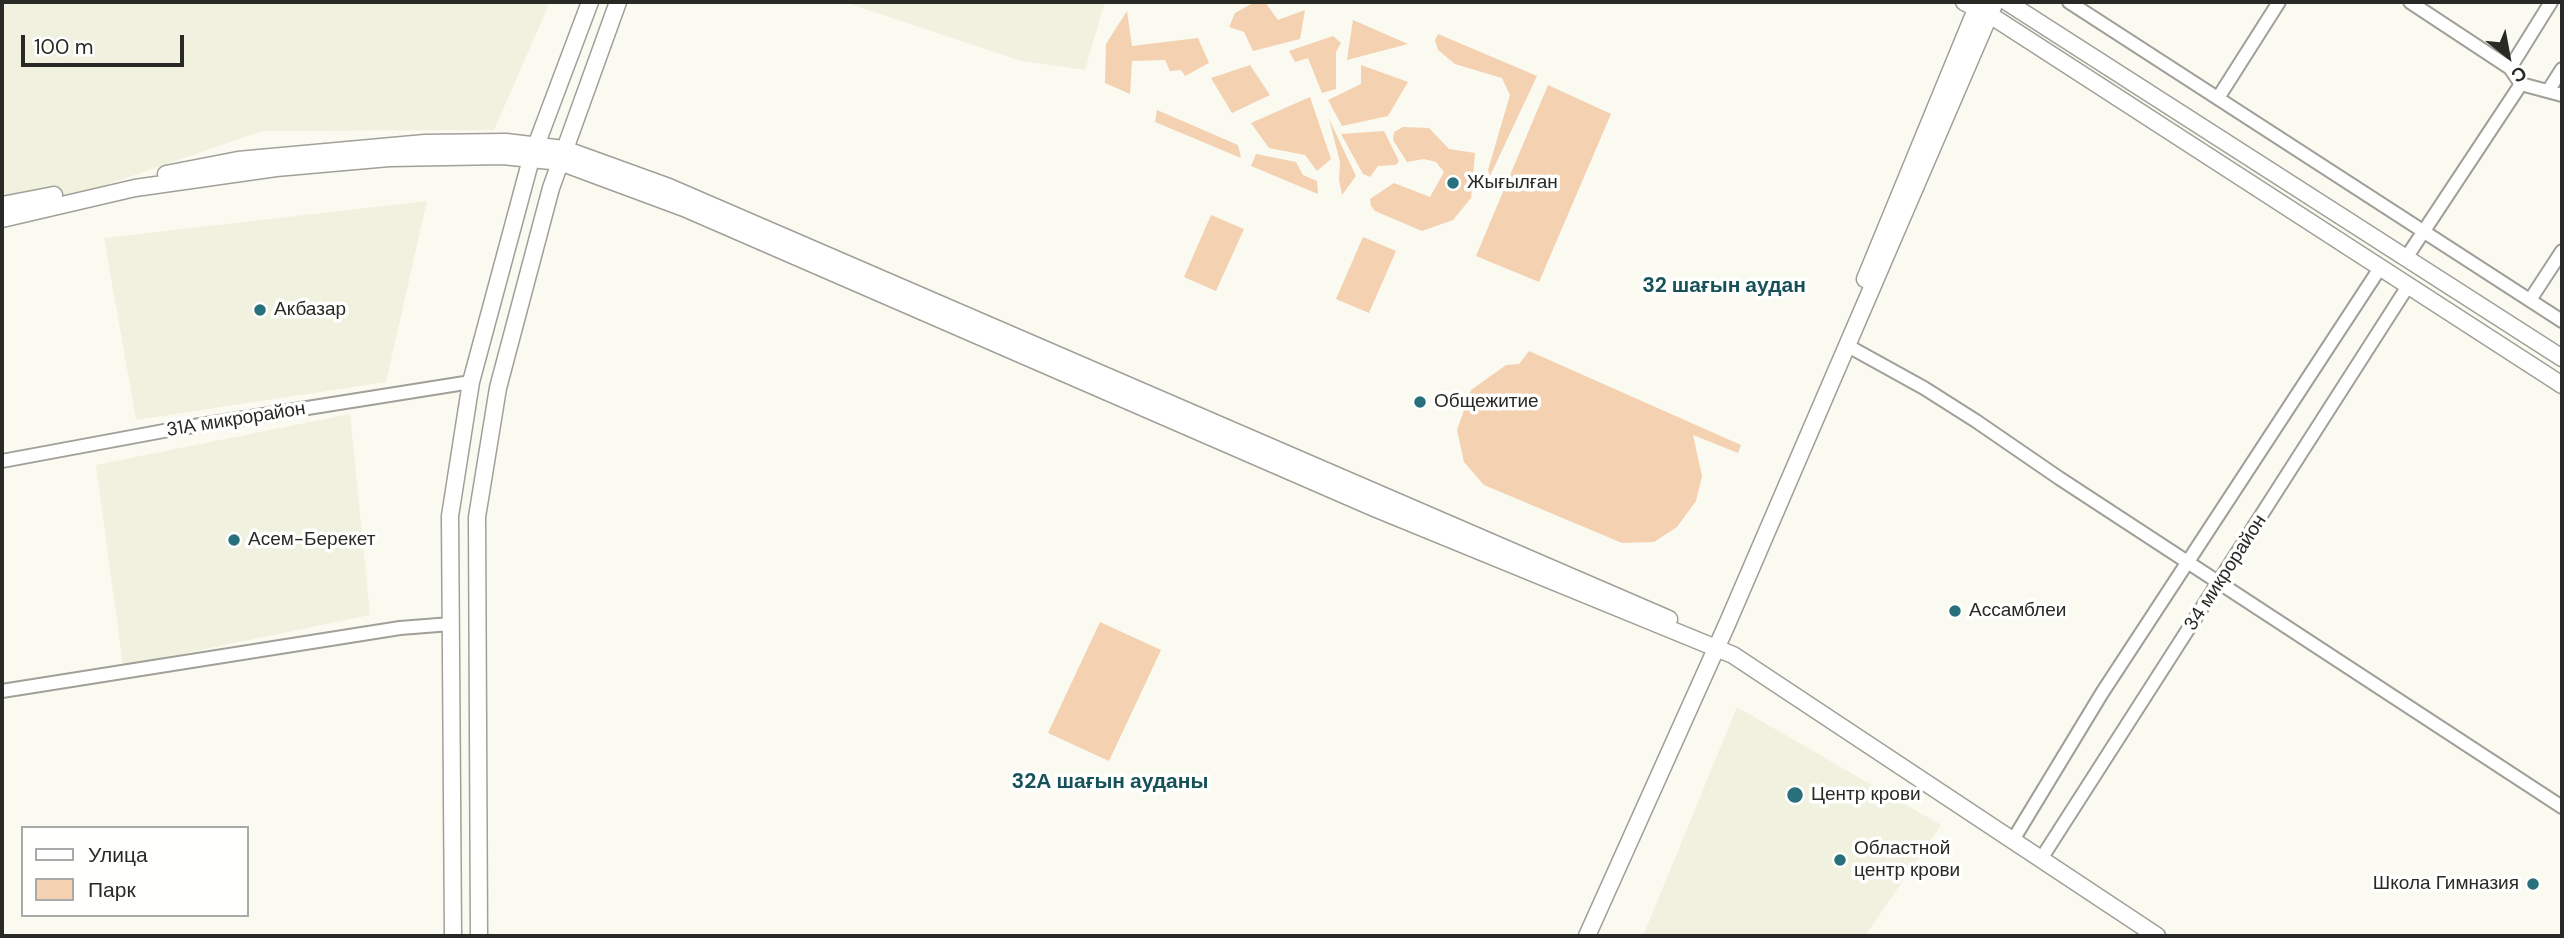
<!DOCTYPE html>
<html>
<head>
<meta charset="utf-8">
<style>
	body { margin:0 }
	#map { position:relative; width:2564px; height:938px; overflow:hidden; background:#fafaf1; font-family:"DM Sans",sans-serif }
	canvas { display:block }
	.frame { position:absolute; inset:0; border:4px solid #292925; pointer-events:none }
	.legend { position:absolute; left:21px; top:826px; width:228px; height:91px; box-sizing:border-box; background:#fffffe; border:2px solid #a9a9a7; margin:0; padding:9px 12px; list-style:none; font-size:21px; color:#292925 }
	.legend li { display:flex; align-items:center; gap:14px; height:35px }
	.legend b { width:35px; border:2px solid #a9a9a7 }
	.north { position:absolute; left:2473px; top:21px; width:70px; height:70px; -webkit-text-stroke:5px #fffffe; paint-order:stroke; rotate:149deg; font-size:19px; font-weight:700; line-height:28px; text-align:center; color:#292925 }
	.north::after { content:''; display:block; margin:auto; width:24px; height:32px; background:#292925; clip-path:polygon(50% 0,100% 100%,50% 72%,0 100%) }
	.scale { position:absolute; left:21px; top:35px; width:163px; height:32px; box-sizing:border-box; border:4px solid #292925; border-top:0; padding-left:9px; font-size:21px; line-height:24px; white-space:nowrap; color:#292925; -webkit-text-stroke:5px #fffffe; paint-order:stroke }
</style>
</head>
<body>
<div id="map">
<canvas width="2564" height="938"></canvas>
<div class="frame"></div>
<ul class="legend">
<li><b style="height:9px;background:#fff"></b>Улица</li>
<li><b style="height:19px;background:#f3d1b1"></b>Парк</li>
</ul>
<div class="north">С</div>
<div class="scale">100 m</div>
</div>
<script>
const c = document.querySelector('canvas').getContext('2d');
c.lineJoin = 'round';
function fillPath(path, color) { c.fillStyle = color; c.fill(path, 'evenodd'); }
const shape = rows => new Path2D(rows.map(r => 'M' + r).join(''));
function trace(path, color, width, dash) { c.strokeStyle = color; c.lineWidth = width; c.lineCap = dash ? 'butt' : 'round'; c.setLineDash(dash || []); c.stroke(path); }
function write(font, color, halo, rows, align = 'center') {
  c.font = font + ' "DM Sans",sans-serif'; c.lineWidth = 7; c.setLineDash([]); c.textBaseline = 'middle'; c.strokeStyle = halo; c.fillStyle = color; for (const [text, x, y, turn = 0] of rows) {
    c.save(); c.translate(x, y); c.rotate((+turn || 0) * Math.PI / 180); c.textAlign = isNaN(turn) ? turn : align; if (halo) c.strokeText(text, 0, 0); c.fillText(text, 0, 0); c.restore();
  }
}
fillPath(shape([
	[2,2,550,2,494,130,262,131,2,221],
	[844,2,1105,2,1085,70,1021,61],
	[427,201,386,382,136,420,104,238],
	[350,414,370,615,123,666,96,465],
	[1737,707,1941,825,1865,936,1643,936]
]), '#f1f1e0');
fillPath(shape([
	[1255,2,1265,2,1278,20,1305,10,1300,39,1253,51,1244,32,1229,27,1235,13],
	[1127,11,1132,46,1198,38,1209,63,1185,76,1181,70,1170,71,1165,60,1132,61,1130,94,1105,83,1106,44],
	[1353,20,1408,44,1347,60],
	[1438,34,1537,76,1490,176,1488,170,1510,95,1502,78,1455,64,1438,50,1435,40],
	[1333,36,1341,43,1336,52,1336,89,1322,93,1308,58,1295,62,1289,51],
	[1250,65,1270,95,1232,113,1211,78],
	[1361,65,1408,82,1388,116,1342,126,1328,100,1361,84],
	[1548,85,1611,114,1539,282,1476,256],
	[1310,97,1331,159,1317,171,1305,155,1269,148,1251,123],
	[1157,110,1238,145,1241,158,1155,122],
	[1329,119,1356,176,1342,195,1339,180,1340,162],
	[1403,127,1429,128,1449,149,1475,153,1471,198,1453,220,1422,231,1375,211,1371,206,1370,199,1394,183,1430,197,1444,172,1436,162,1424,159,1407,162,1393,140,1394,132],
	[1384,131,1399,161,1396,165,1378,166,1370,177,1363,174,1341,134],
	[1256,154,1296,162,1303,175,1317,181,1318,194,1251,166],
	[1211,215,1244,229,1216,291,1184,277],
	[1363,237,1396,251,1369,313,1336,299],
	[1529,351,1741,445,1738,453,1693,435,1702,476,1696,501,1677,527,1654,542,1622,543,1484,485,1464,462,1457,430,1471,390,1506,365,1519,364],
	[1100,622,1161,650,1109,761,1048,733]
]), '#f3d1b1');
const street = shape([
	[2069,2,2562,321],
	[2410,2,2510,68,2521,84,2562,95],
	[2510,68,2551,2],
	[2548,91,2562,69],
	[2218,98,2279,2],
	[2406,258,2521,84],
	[2530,300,2562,251],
	[1848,346,1924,388,1976,421,2059,478,2562,807],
	[2,461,169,430,471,382],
	[2,691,400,628,451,624],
	[2013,840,2102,693,2380,268],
	[2041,859,2408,286]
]);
const secondary = shape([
	[1964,2,1990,15,2562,385],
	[2007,2,2562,358],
	[166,174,238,160,425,143,506,142,564,149,669,187,1669,619],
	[2,205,54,195],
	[2,219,135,188,276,168,389,158,503,156,560,162,684,208,1374,508,1733,655,2157,936],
	[1865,279,1979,2],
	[453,936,450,516,471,382,531,159,590,2],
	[479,936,477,517,498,388,551,188,618,2],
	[1587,936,1728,622,1995,2]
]);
trace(street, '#a0a098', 16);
trace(secondary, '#a0a098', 19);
trace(street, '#fff', 12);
trace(secondary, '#fff', 16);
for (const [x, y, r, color] of [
	[1453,183,7,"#28707c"],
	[260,310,7,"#28707c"],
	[1420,402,7,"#28707c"],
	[234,540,7,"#28707c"],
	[1955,611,7,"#28707c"],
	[1795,795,9,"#28707c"],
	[1840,860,7,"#28707c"],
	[2533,884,7,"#28707c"]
]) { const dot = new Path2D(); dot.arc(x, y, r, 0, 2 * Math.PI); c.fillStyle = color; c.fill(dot); trace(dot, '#fffffe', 2.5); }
write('19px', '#292925', '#fffffe', [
	["Жығылған",1467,183],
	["Акбазар",274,310],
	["Общежитие",1434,402],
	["Асем-Берекет",248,540],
	["Ассамблеи",1969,611],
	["Центр крови",1811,795],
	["Областной",1854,849],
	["центр крови",1854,871],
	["Школа Гимназия",2519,884,"right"]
], 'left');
write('19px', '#292925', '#fffffe', [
	["31А микрорайон",236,420,-9],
	["34 микрорайон",2226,573,-57]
]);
write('bold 21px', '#17515a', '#fffffe', [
	["32 шағын аудан",1724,286],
	["32А шағын ауданы",1110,782]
]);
</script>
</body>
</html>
